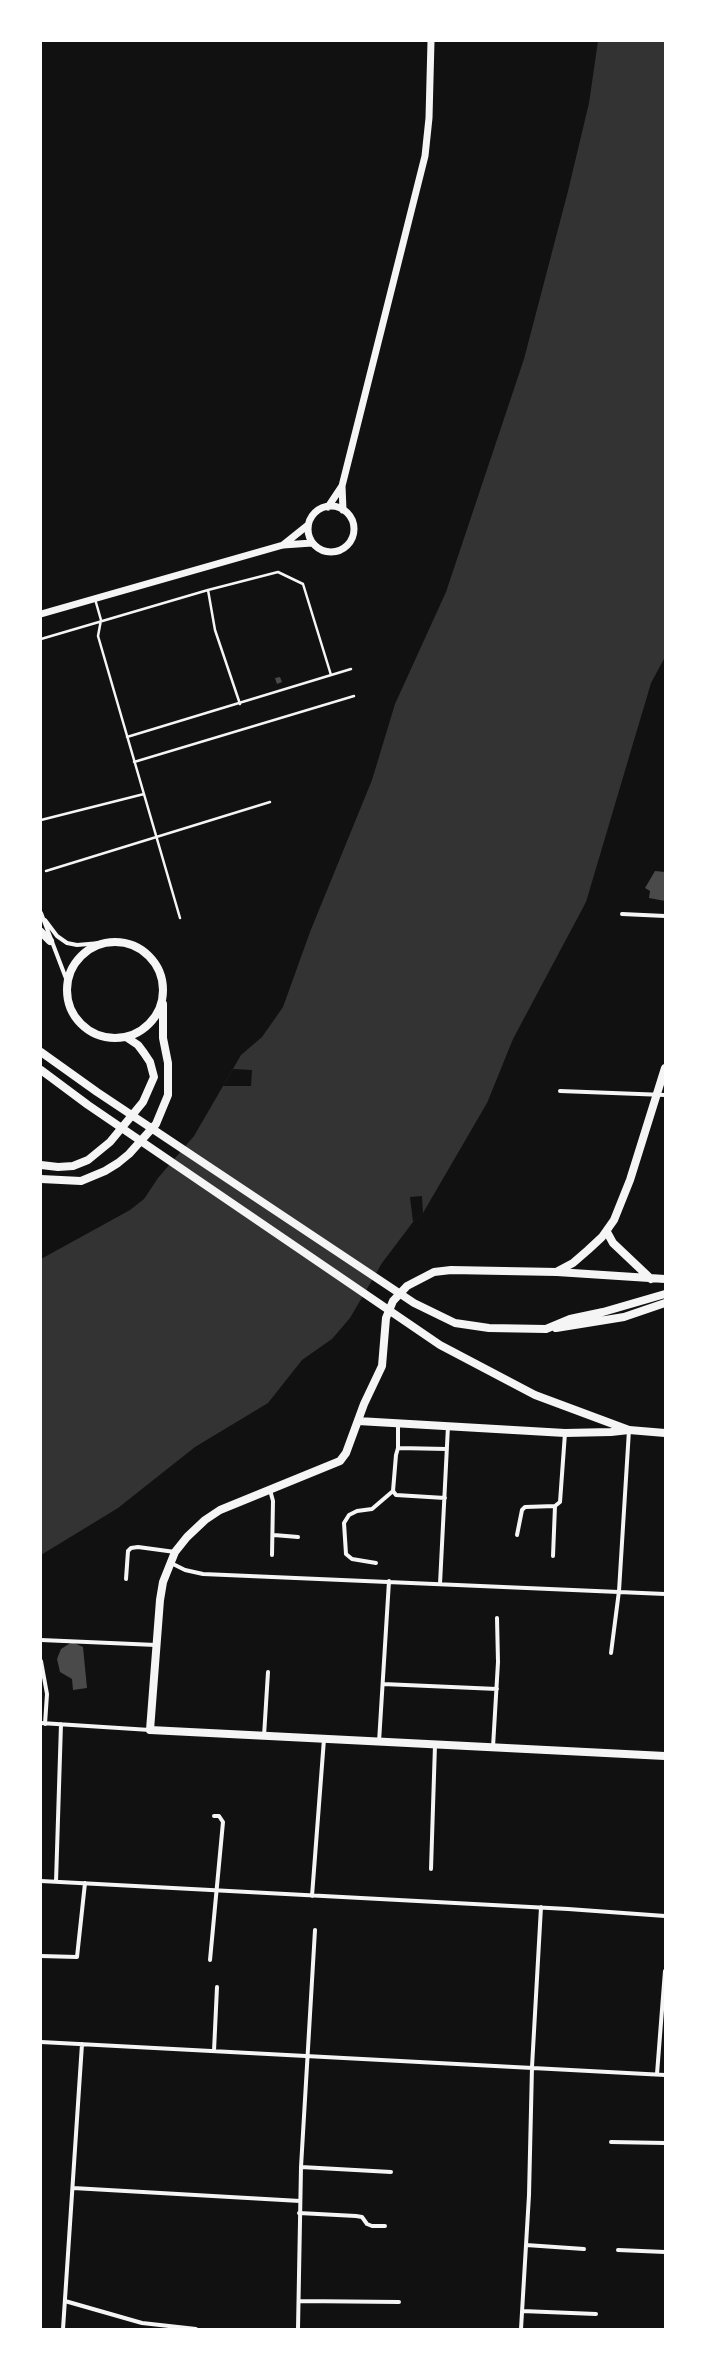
<!DOCTYPE html>
<html>
<head>
<meta charset="utf-8">
<style>
	body { margin:0 }
	#map { position:relative; width:706px; height:2370px; overflow:hidden; background:#111; font-family:Inter,sans-serif }
	canvas { display:block }
	.frame { position:absolute; inset:0; border:42px solid #fff; pointer-events:none }
</style>
</head>
<body>
<div id="map">
<canvas width="706" height="2370"></canvas>
<div class="frame"></div>
</div>
<script>
const c = document.querySelector('canvas').getContext('2d');
c.lineJoin = 'round';
function fillPath(path, color) { c.fillStyle = color; c.fill(path, 'evenodd'); }
const shape = rows => new Path2D(rows.map(r => 'M' + r).join(''));
function trace(path, color, width, dash) { c.strokeStyle = color; c.lineWidth = width; c.lineCap = dash ? 'butt' : 'round'; c.setLineDash(dash || []); c.stroke(path); }
fillPath(shape([
	[598,41,665,41,665,657,651,683,586,902,513,1039,487,1103,423,1213,413,1222,382,1263,350,1318,332,1339,302,1360,268,1403,195,1447,118,1508,41,1555,41,1259,130,1210,144,1199,158,1178,194,1136,241,1055,262,1037,283,1007,310,932,372,780,395,704,446,592,524,359,568,191,589,103]
]), '#333');
fillPath(shape([
	[233,1069,252,1070,251,1086,223,1086],
	[422,1196,423,1213,413,1222,410,1197]
]), '#111');
fillPath(shape([
	[280,677,282,682,277,684,275,678],
	[655,871,665,872,665,901,649,898,650,891,645,888],
	[72,1642,83,1647,87,1688,73,1690,72,1679,60,1672,57,1659,61,1649]
]), '#4a4a4a');
trace(shape([
	[208,590,215,630,240,704],
	[95,599,101,620,98,636,180,918],
	[41,639,208,590,278,572,303,584,331,675],
	[127,737,351,669],
	[134,762,354,696],
	[41,820,144,794],
	[46,871,270,802]
]), '#f5f5f5', 2.5);
trace(shape([
	[41,913,67,981],
	[622,914,665,916],
	[45,920,57,936,67,943,77,945,100,943],
	[560,1091,665,1095],
	[398,1424,398,1448,396,1455,393,1491,396,1495,445,1498],
	[398,1448,447,1449],
	[270,1490,273,1501,272,1555],
	[274,1535,298,1537],
	[517,1535,522,1510,525,1507,555,1506,560,1502,565,1433],
	[553,1556,555,1506],
	[171,1563,185,1570,203,1574,665,1594],
	[376,1563,352,1559,346,1554,344,1523,349,1515,357,1511,372,1509,393,1491],
	[126,1579,128,1551,131,1548,138,1547,175,1552],
	[440,1584,448,1426],
	[41,1640,156,1645],
	[611,1653,619,1591,629,1430],
	[41,1661,47,1694,45,1724],
	[383,1684,497,1689],
	[41,1723,150,1730],
	[264,1736,268,1672],
	[379,1742,389,1581],
	[493,1747,498,1662,497,1618],
	[431,1869,435,1745],
	[41,1881,568,1909,665,1916],
	[56,1882,61,1724],
	[312,1896,324,1739],
	[41,1956,77,1957,85,1883],
	[210,1960,223,1822,219,1816,214,1816],
	[41,2042,665,2075],
	[214,2051,217,1987],
	[657,2074,665,1971],
	[611,2142,665,2143],
	[301,2167,391,2172],
	[73,2188,300,2201],
	[299,2213,356,2216,362,2217,367,2224,372,2226,385,2226],
	[526,2245,584,2249],
	[618,2250,665,2252],
	[65,2301,142,2323,196,2329],
	[299,2301,399,2302],
	[522,2311,596,2314],
	[63,2329,82,2044],
	[298,2329,301,2167,315,1930],
	[521,2329,529,2195,532,2067,541,1907]
]), '#f5f5f5', 4);
trace(shape([
	'308 529a23 23 0 1 1 46 0a23 23 0 1 1-46 0Z',
	[328,507,342,486],
	[343,510,342,486,425,156,429,118,431,41],
	[283,545,308,525],
	[41,614,283,545,312,543]
]), '#f5f5f5', 7);
trace(shape([
	[607,1232,613,1243,651,1279],
	[558,1271,573,1263,588,1250,602,1237,614,1220,630,1180,665,1068],
	[665,1279,557,1272,451,1270,434,1272,407,1286,393,1301,386,1318,382,1366,364,1404,346,1453,340,1461,220,1510,205,1520,187,1537,175,1552,163,1582,160,1600,150,1730,665,1756],
	[358,1421,565,1433,611,1432,629,1430]
]), '#f5f5f5', 8);
trace(shape([
	[41,932,50,941],
	'67 990a48 48 0 1 1 96 0a48 48 0 1 1-96 0Z',
	[41,1052,97,1092,414,1303,455,1323,489,1328,546,1329,570,1319,603,1312,665,1294],
	[41,1070,88,1105,440,1345,535,1395,629,1430,665,1433],
	[41,1165,58,1167,73,1166,88,1160,110,1142,143,1102,154,1077,150,1062,144,1053,138,1045,126,1037],
	[41,1179,81,1181,105,1171,118,1163,129,1154,156,1124,168,1095,168,1063,163,1038,163,1004],
	[556,1328,624,1317,665,1303]
]), '#f5f5f5', 8);
</script>
</body>
</html>
